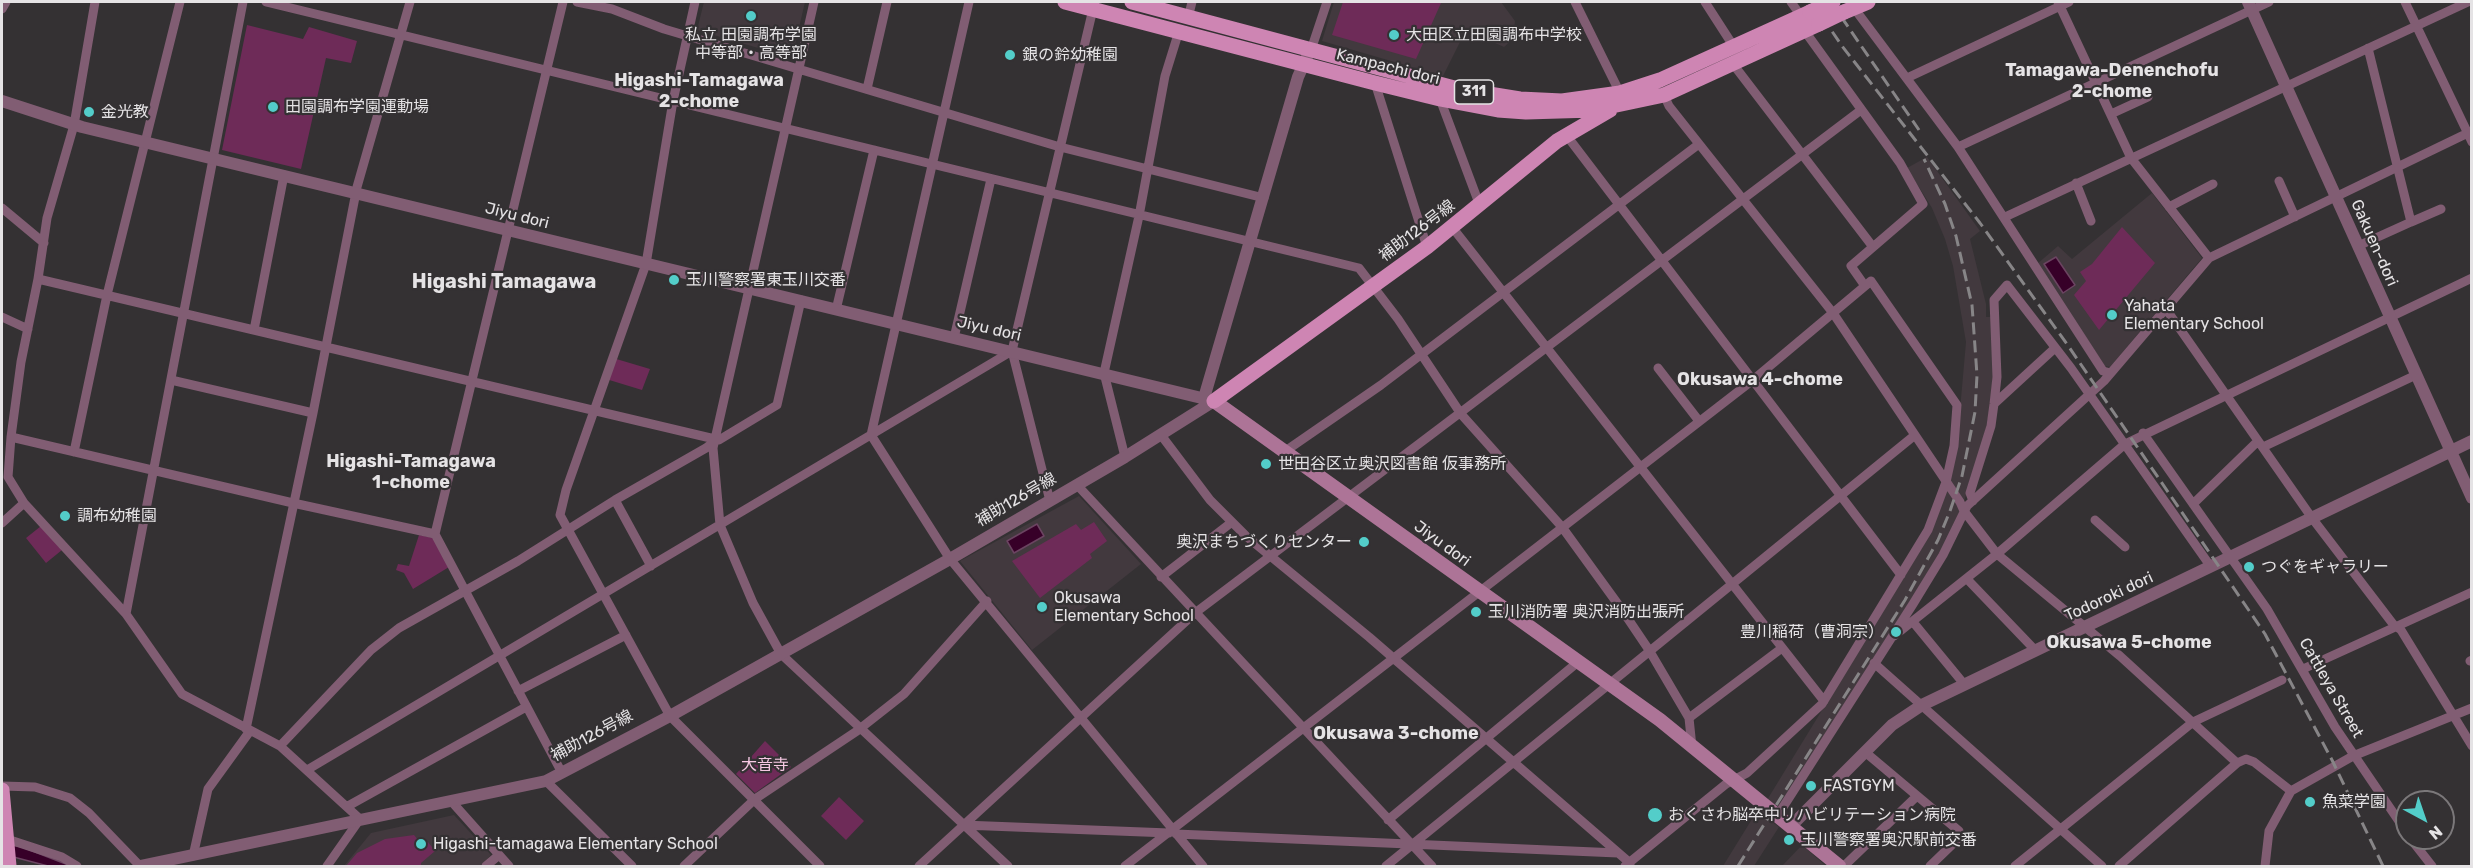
<!DOCTYPE html>
<html>
<head>
<meta charset="utf-8">
<style>
	body { margin:0 }
	#map { position:relative; width:2473px; height:868px; overflow:hidden; background:#343133; font-family:Rubik,sans-serif }
	canvas { display:block }
	.frame { position:absolute; inset:0; border:3px solid #e5e3e5; pointer-events:none }
	.north { position:absolute; left:2395px; top:790px; width:60px; height:60px; box-sizing:border-box; background:#343133; border:2px solid #7b787a; border-radius:50%; rotate:140deg; font-size:16px; font-weight:700; line-height:24px; text-align:center; color:#e5e3e5 }
	.north::after { content:''; display:block; margin:auto; width:21px; height:27px; background:#53cdc9; clip-path:polygon(50% 0,100% 100%,50% 72%,0 100%) }
</style>
</head>
<body>
<div id="map">
<canvas width="2473" height="868"></canvas>
<div class="frame"></div>
<div class="north">N</div>
</div>
<script>
const c = document.querySelector('canvas').getContext('2d');
c.lineJoin = 'round';
function fillPath(path, color) { c.fillStyle = color; c.fill(path, 'evenodd'); }
const shape = rows => new Path2D(rows.map(r => 'M' + r).join(''));
function trace(path, color, width, dash) { c.strokeStyle = color; c.lineWidth = width; c.lineCap = dash ? 'butt' : 'round'; c.setLineDash(dash || []); c.stroke(path); }
function write(font, color, halo, rows, align = 'center') {
  c.font = font + ' Rubik,"Noto Sans JP",sans-serif'; c.lineWidth = 4.5; c.setLineDash([]); c.textBaseline = 'middle'; c.strokeStyle = halo; c.fillStyle = color; for (const [text, x, y, turn = 0] of rows) {
    c.save(); c.translate(x, y); c.rotate((+turn || 0) * Math.PI / 180); c.textAlign = isNaN(turn) ? turn : align; if (halo) c.strokeText(text, 0, 0); c.fillText(text, 0, 0); c.restore();
  }
}
fillPath(shape([
	[704,2,805,2,792,58,697,30],
	[1334,2,1501,2,1515,21,1513,39,1504,47,1466,30,1443,76,1322,41],
	[1927,157,1980,231,1970,239,1986,304,1986,317,1994,317,1993,377,1989,413,1982,448,1960,513,1946,544,1780,808,1767,800,1928,537,1960,410,1966,342,1953,266,1945,239,1932,208,1907,168],
	[2152,193,2202,258,2110,367,2105,366,2037,264,2058,246,2072,259],
	[1079,496,1141,564,1032,650,960,561],
	[1757,811,1779,827,1754,866,1723,866],
	[454,815,491,855,480,866,344,866,371,833],
	[1802,845,1826,866,1782,866]
]), '#42393e');
fillPath(shape([
	[1343,2,1439,2,1441,3,1416,59,1332,35],
	[247,25,303,39,309,27,357,41,351,63,326,58,301,169,222,150],
	[2122,227,2155,263,2099,330,2074,295,2086,281,2080,272,2092,264],
	[613,358,650,369,642,390,606,379],
	[1094,522,1107,541,1090,554,1092,558,1040,598,1012,561,1076,524,1081,530],
	[41,526,62,550,46,563,26,538],
	[419,535,434,538,449,567,413,589,404,573,396,570,398,564,409,566],
	[765,741,791,767,755,793,736,774],
	[839,797,864,821,846,840,821,816],
	[414,835,423,846,428,842,435,851,421,863,421,866,346,866,357,853,385,839]
]), '#6e2b58');
const water = shape([
	[2056,257,2075,285,2063,293,2044,264,2056,257],
	[1037,524,1044,536,1014,553,1007,541,1037,524],
	[2,843,22,847,71,866,48,866,2,854,2,843]
]);
fillPath(water, '#370028');
trace(water, '#6b4461', 1.5);
trace(shape([
	[95,2,74,125,47,218,38,279,21,362,11,437,8,477,24,503,126,614,182,694,280,746,360,819,327,866],
	[266,2,1359,268,1398,319,1461,414,1562,527,1620,607,1649,650,1689,718,1692,747],
	[577,2,612,9,664,29,1060,147,1264,198],
	[695,2,673,101,646,264,566,490,560,515,670,716,820,866],
	[814,2,713,448,720,525,753,603,781,654,1008,866],
	[969,2,871,435,950,559,1203,866],
	[1575,2,1620,93],
	[1705,2,1734,47],
	[1791,2,1801,16],
	[2058,2,2131,158,2209,258],
	[2405,2,2472,142],
	[1854,8,1958,147,2103,371,2111,373],
	[2,9,6,2],
	[1188,18,1192,2],
	[1804,30,1900,163,1923,204,1851,266,1865,286],
	[1311,50,1327,2],
	[1733,64,1873,247],
	[1907,78,2069,2],
	[1375,83,1427,247],
	[867,89,887,2],
	[1664,95,1669,106,1833,313,1960,502,1964,511,1997,554,2120,656,2237,763],
	[1440,99,1480,206],
	[2111,114,2148,97],
	[1567,136,1901,575],
	[1958,147,2269,2],
	[2279,181,2295,217],
	[2076,183,2091,221],
	[2169,207,2213,184],
	[2,208,44,243],
	[2005,217,2468,2],
	[2411,222,2441,209],
	[1452,227,1824,701],
	[2358,246,2411,222,2368,48],
	[38,279,719,440,777,405,801,300],
	[2166,309,2312,518,2393,624,2401,630,2472,746],
	[836,310,874,150],
	[2,317,28,329],
	[254,330,284,175],
	[954,338,991,179],
	[1658,368,1699,421],
	[171,380,313,413],
	[1994,404,2055,348],
	[2143,433,2267,609,2335,727,2407,833],
	[1161,435,1210,500,1246,536,1369,637,1630,863,1630,866],
	[11,437,293,503,435,534],
	[2263,447,2416,375],
	[74,452,107,295,180,2],
	[1284,452,1381,385,1699,144],
	[1125,457,1104,373,1139,216,1165,76,1179,31],
	[1078,486,1432,866],
	[615,500,651,566],
	[1050,501,1012,351,1093,9],
	[1973,501,1970,493,1991,426,1994,404,1997,377,1994,300,2007,285,2071,368,2211,567],
	[2193,504,2258,441],
	[2095,520,2125,547],
	[2,523,24,503],
	[1161,577,1232,522],
	[1967,579,2035,650],
	[126,614,243,2],
	[1913,622,1964,684],
	[1894,636,1997,554,2125,444,2472,278],
	[2470,661,2472,660],
	[1874,663,2102,866],
	[2303,669,2472,592],
	[518,691,626,635],
	[1689,718,1782,648],
	[246,729,313,413,357,187,410,2],
	[280,746,371,650,399,628,518,561,615,500,706,448,716,440],
	[1865,752,1959,831,1959,838,1930,866],
	[307,770,1012,351],
	[562,773,435,534,563,2],
	[546,781,632,866],
	[2,786,35,787,70,798,89,813,140,866],
	[452,802,509,866],
	[348,806,526,707],
	[1778,815,1913,604,1943,555,1967,506,2104,381,2209,258,2472,131],
	[1388,820,1578,662],
	[963,825,1169,833],
	[1176,834,1618,853],
	[2410,838,2432,866],
	[7,839,62,857,77,866],
	[193,856,208,789,250,731],
	[486,866,499,855],
	[684,866,755,799,857,731,904,694,987,601],
	[919,866,1195,613,1861,110],
	[1125,866,1753,380,1871,281,1957,405,1954,446,1946,482,1928,530,1822,704,1747,773,1726,784,1625,866],
	[1386,866,1915,435],
	[1844,866,1917,796],
	[2015,866,2193,722,2282,680],
	[2119,866,2237,763,2246,759,2254,762,2291,791],
	[2265,866,2269,831,2291,791,2353,756,2472,708]
]), '#815d73', 9);
trace(shape([
	[2248,2,2472,498],
	[2,101,82,127,1214,401],
	[1204,398,1298,77,1307,57],
	[1791,826,1892,725,1922,705,2472,441],
	[140,866,546,781,670,716,950,559,1125,457,1214,401]
]), '#815d73', 12);
trace(shape([
	[1214,401,1660,720,1839,866]
]), '#ad7497', 14);
trace(shape([
	[1065,2,1375,83,1440,99,1498,110,1526,112,1593,110,1664,95,1819,24],
	[1132,2,1458,89,1520,99,1562,101,1620,93,1660,80,1810,12],
	[1844,12,1868,2],
	[1214,401,1427,247,1557,141,1610,110],
	[2,790,9,866]
]), '#ce85b3', 15);
trace(shape([
	[1812,2,1842,46,1980,223,2069,347,2265,634,2332,760,2383,866],
	[1831,2,1919,130],
	[1738,866,1905,600,1938,540,1950,511,1962,476,1975,412,1977,375,1972,305,1956,236,1945,204,1924,159]
]), '#878587', 3, [12, 6]);
trace(shape([
	[1810,12,1833,2],
	[1819,24,1844,12]
]), '#ce85b3', 15);
for (const [x, y, r, color] of [
	[751,16,6,"#53cdc9"],
	[1394,35,6,"#53cdc9"],
	[1010,55,6,"#53cdc9"],
	[273,107,6,"#53cdc9"],
	[89,112,6,"#53cdc9"],
	[674,280,6,"#53cdc9"],
	[2112,315,6,"#53cdc9"],
	[1266,464,6,"#53cdc9"],
	[65,516,6,"#53cdc9"],
	[1364,542,6,"#53cdc9"],
	[2249,567,6,"#53cdc9"],
	[1042,607,6,"#53cdc9"],
	[1476,612,6,"#53cdc9"],
	[1896,632,6,"#53cdc9"],
	[1811,786,6,"#53cdc9"],
	[2310,802,6,"#53cdc9"],
	[1655,815,8,"#53cdc9"],
	[1789,840,6,"#53cdc9"],
	[421,844,6,"#53cdc9"]
]) { const dot = new Path2D(); dot.arc(x, y, r, 0, 2 * Math.PI); c.fillStyle = color; c.fill(dot); trace(dot, '#343133', 2); }
for (const [x, y, w] of [
	[1474,92,39]
]) { const box = new Path2D(); box.roundRect(x - w / 2, y - 12, w, 24, 4.5); c.fillStyle = '#343133'; c.fill(box); trace(box, '#e5e3e5', 1.5); }
write('bold 15px', '#e5e3e5', null, [
	["311",1474,92]
]);
write('16px', '#e5e3e5', '#343133', [
	["私立 田園調布学園",751,35,"center"],
	["中等部・高等部",751,53,"center"],
	["大田区立田園調布中学校",1406,35],
	["銀の鈴幼稚園",1022,55],
	["田園調布学園運動場",285,107],
	["金光教",101,112],
	["玉川警察署東玉川交番",686,280],
	["Yahata",2124,306],
	["Elementary School",2124,324],
	["世田谷区立奥沢図書館 仮事務所",1278,464],
	["調布幼稚園",77,516],
	["奥沢まちづくりセンター",1352,542,"right"],
	["つぐをギャラリー",2261,567],
	["Okusawa",1054,598],
	["Elementary School",1054,616],
	["玉川消防署 奥沢消防出張所",1488,612],
	["豊川稲荷（曹洞宗）",1884,632,"right"],
	["FASTGYM",1823,786],
	["魚菜学園",2322,802],
	["おくさわ脳卒中リハビリテーション病院",1668,815],
	["玉川警察署奥沢駅前交番",1801,840],
	["Higashi-tamagawa Elementary School",433,844]
], 'left');
write('16px', '#e5e3e5', '#343133', [
	["Kampachi dori",1388,67,14],
	["Jiyu dori",517,216,14],
	["補助126号線",1417,231,-37],
	["Gakuen-dori",2374,243,66],
	["Jiyu dori",989,329,13],
	["補助126号線",1016,500,-30],
	["Jiyu dori",1442,544,36],
	["Todoroki dori",2109,597,-25],
	["Cattleya Street",2331,688,60],
	["補助126号線",592,736,-28]
]);
write('16px', '#f6c8e3', '#343133', [
	["大音寺",765,765]
]);
write('bold 18px', '#e5e3e5', '#343133', [
	["Tamagawa-Denenchofu",2112,71],
	["2-chome",2112,92],
	["Higashi-Tamagawa",699,81],
	["2-chome",699,102],
	["Okusawa 4-chome",1760,380],
	["Higashi-Tamagawa",411,462],
	["1-chome",411,483],
	["Okusawa 5-chome",2129,643],
	["Okusawa 3-chome",1396,734]
]);
write('bold 20px', '#e5e3e5', '#343133', [
	["Higashi Tamagawa",504,282]
]);
</script>
</body>
</html>
